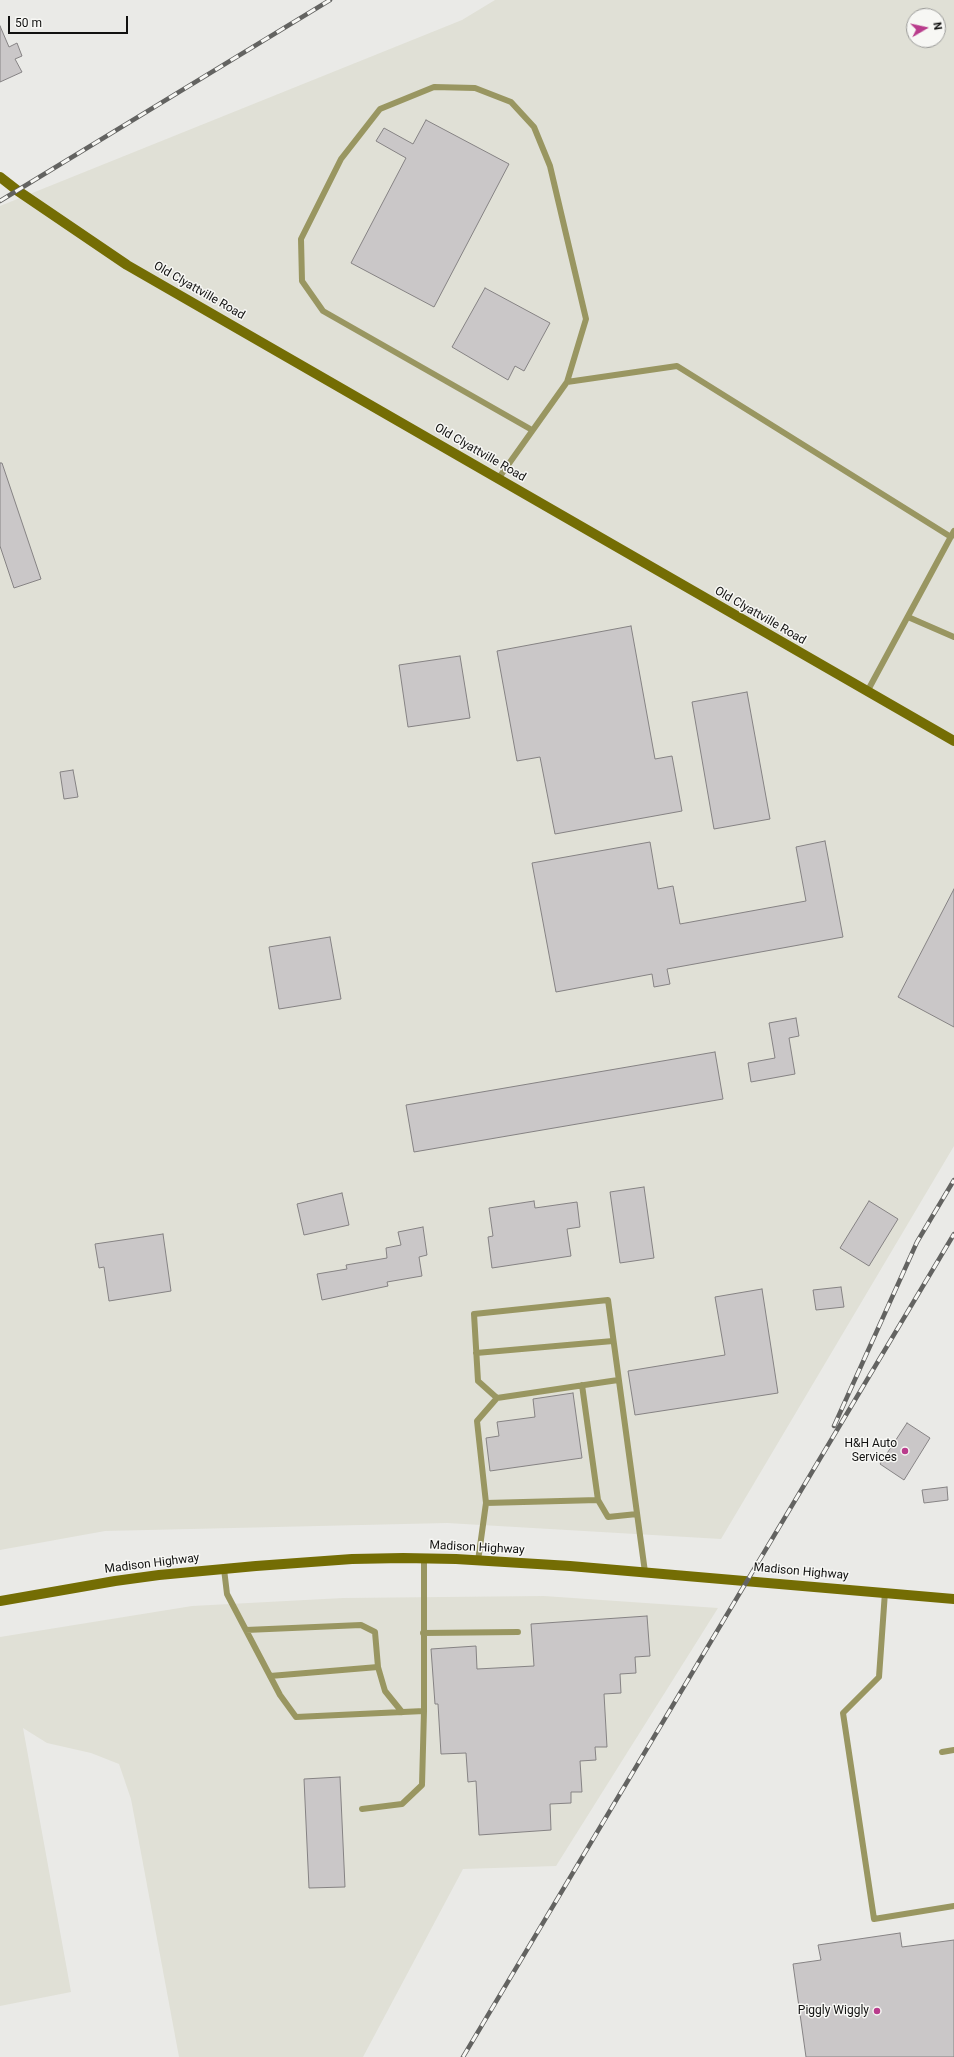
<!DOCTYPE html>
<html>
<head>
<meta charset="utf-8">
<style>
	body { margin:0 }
	#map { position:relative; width:954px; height:2057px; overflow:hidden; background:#eaeae7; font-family:Roboto,sans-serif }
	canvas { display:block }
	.north { position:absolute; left:906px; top:8px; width:40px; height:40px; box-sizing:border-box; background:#f7f7f4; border:1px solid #9b9b99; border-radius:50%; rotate:81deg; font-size:11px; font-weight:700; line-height:16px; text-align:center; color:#111110 }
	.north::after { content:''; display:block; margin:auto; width:14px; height:18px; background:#b93c8c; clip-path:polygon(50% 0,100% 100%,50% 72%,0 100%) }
	.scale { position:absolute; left:8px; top:16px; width:120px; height:18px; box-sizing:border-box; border:2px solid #111110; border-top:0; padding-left:5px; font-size:12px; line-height:14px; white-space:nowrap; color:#111110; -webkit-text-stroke:3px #f7f7f4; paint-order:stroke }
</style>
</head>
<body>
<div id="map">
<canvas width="954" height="2057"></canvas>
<div class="north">N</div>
<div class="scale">50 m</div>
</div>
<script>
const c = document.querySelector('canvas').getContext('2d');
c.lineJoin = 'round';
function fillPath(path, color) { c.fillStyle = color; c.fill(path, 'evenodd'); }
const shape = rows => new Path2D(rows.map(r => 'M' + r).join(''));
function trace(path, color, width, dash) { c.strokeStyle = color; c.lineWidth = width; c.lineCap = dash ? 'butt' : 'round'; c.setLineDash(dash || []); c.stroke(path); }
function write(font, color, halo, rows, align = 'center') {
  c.font = font + ' Roboto,sans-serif'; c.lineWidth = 3; c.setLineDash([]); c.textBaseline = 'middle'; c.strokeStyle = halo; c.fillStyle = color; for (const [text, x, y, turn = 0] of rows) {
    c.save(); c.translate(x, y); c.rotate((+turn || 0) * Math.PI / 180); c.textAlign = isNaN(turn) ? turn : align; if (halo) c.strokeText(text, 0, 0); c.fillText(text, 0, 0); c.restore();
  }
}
fillPath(shape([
	[495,0,954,0,954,1146,721,1539,447,1523,105,1531,0,1550,0,206,462,20],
	[914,16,938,16,938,40,914,40],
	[544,1596,718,1608,556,1866,463,1869,363,2057,179,2057,131,1799,119,1764,91,1753,47,1743,23,1728,71,1992,0,2006,0,1637,192,1606,343,1598]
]), '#e0e0d6');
const building = shape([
	[0,26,9,47,17,43,22,56,15,59,22,72,0,82,0,26],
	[426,120,509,164,434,307,351,263,406,158,376,141,384,128,413,144,426,120],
	[485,288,550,323,524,371,515,366,508,380,452,347,485,288],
	[0,463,2,463,41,579,14,588,0,546,0,463],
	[631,626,655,759,672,756,682,811,555,834,540,757,517,761,497,651,631,626],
	[460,656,470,718,408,727,399,665,460,656],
	[747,692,770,819,714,829,692,702,747,692],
	[73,770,78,797,64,799,60,772,73,770],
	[825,841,843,937,667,969,670,984,654,987,652,974,556,992,532,863,650,842,658,889,673,886,680,924,806,901,796,847,825,841],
	[954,889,954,1027,898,997,954,889],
	[330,937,341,999,279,1009,269,947,330,937],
	[796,1018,799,1036,789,1038,795,1074,751,1082,748,1063,775,1058,769,1023,796,1018],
	[715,1052,723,1099,414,1152,406,1105,715,1052],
	[644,1187,654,1258,620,1263,610,1192,644,1187],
	[342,1193,349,1225,304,1235,297,1204,342,1193],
	[534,1201,535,1208,577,1202,580,1227,567,1229,571,1256,492,1268,488,1237,493,1236,489,1208,534,1201],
	[869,1201,898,1219,869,1266,840,1248,869,1201],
	[423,1227,427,1255,419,1257,422,1276,387,1282,388,1286,322,1300,317,1274,347,1269,346,1265,387,1258,386,1248,401,1245,398,1232,423,1227],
	[163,1234,171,1291,109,1301,104,1267,99,1268,95,1244,163,1234],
	[841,1287,844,1307,816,1310,813,1290,841,1287],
	[762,1289,778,1393,635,1415,628,1371,725,1355,715,1297,762,1289],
	[573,1393,582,1458,490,1471,486,1438,499,1436,497,1422,535,1417,533,1399,573,1393],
	[907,1423,930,1438,904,1480,880,1464,907,1423],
	[947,1487,948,1500,924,1503,922,1490,947,1487],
	[647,1616,650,1656,635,1657,636,1673,620,1674,621,1693,604,1694,607,1747,595,1747,596,1760,580,1761,582,1792,571,1792,571,1803,550,1804,551,1830,479,1835,476,1781,468,1782,466,1753,441,1754,438,1704,435,1704,431,1649,476,1646,477,1669,534,1666,531,1624,647,1616],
	[340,1777,345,1887,309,1888,304,1779,340,1777],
	[900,1933,902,1947,954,1940,954,2057,806,2057,793,1964,821,1960,818,1945,900,1933]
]);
fillPath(building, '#cac7c8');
trace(building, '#868384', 1);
trace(shape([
	[532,430,323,311,302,281,301,239,341,159,380,109,434,87,475,88,511,102,534,127,550,166,586,319,567,382],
	[498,479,567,382,677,366,951,537],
	[908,617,954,637],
	[867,692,954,531],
	[476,1353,613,1341],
	[582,1385,598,1500,608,1517,637,1514],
	[497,1398,478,1381,474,1314,608,1300,645,1572],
	[486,1503,598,1500],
	[478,1561,486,1503,477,1421,497,1398,618,1380],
	[224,1569,227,1594,280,1695,296,1717,424,1711],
	[885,1592,879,1677,843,1713,874,1919,954,1906],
	[246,1630,361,1625,375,1632,378,1667,385,1691,402,1712],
	[423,1633,518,1632],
	[270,1676,378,1667],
	[942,1752,954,1750],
	[362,1809,402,1804,422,1785,424,1711,424,1559]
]), '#999661', 6);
trace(shape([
	[0,177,18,191,127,265,954,741],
	[0,1601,115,1581,159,1575,256,1566,352,1559,403,1558,456,1559,570,1566,954,1599]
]), '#746d04', 10);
const rail = shape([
	[0,201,330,0],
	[834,1426,917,1242,954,1180],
	[463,2057,954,1234]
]);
trace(rail, '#636361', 4.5);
trace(rail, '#f7f7f4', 3, [9]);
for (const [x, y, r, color] of [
	[905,1451,4,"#b93c8c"],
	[877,2011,4,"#b93c8c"]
]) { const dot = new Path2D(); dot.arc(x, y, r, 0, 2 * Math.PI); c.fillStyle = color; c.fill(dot); trace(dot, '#f7f7f4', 1.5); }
write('12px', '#111110', '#f7f7f4', [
	["Old Clyattville Road",199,291,30],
	["Old Clyattville Road",480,453,30],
	["Old Clyattville Road",760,616,30],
	["Madison Highway",477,1548,3],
	["Madison Highway",152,1564,-7],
	["Madison Highway",801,1572,5]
]);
write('12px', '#111110', '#f7f7f4', [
	["H&H Auto",897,1444],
	["Services",897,1458],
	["Piggly Wiggly",869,2011]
], 'right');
</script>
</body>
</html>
